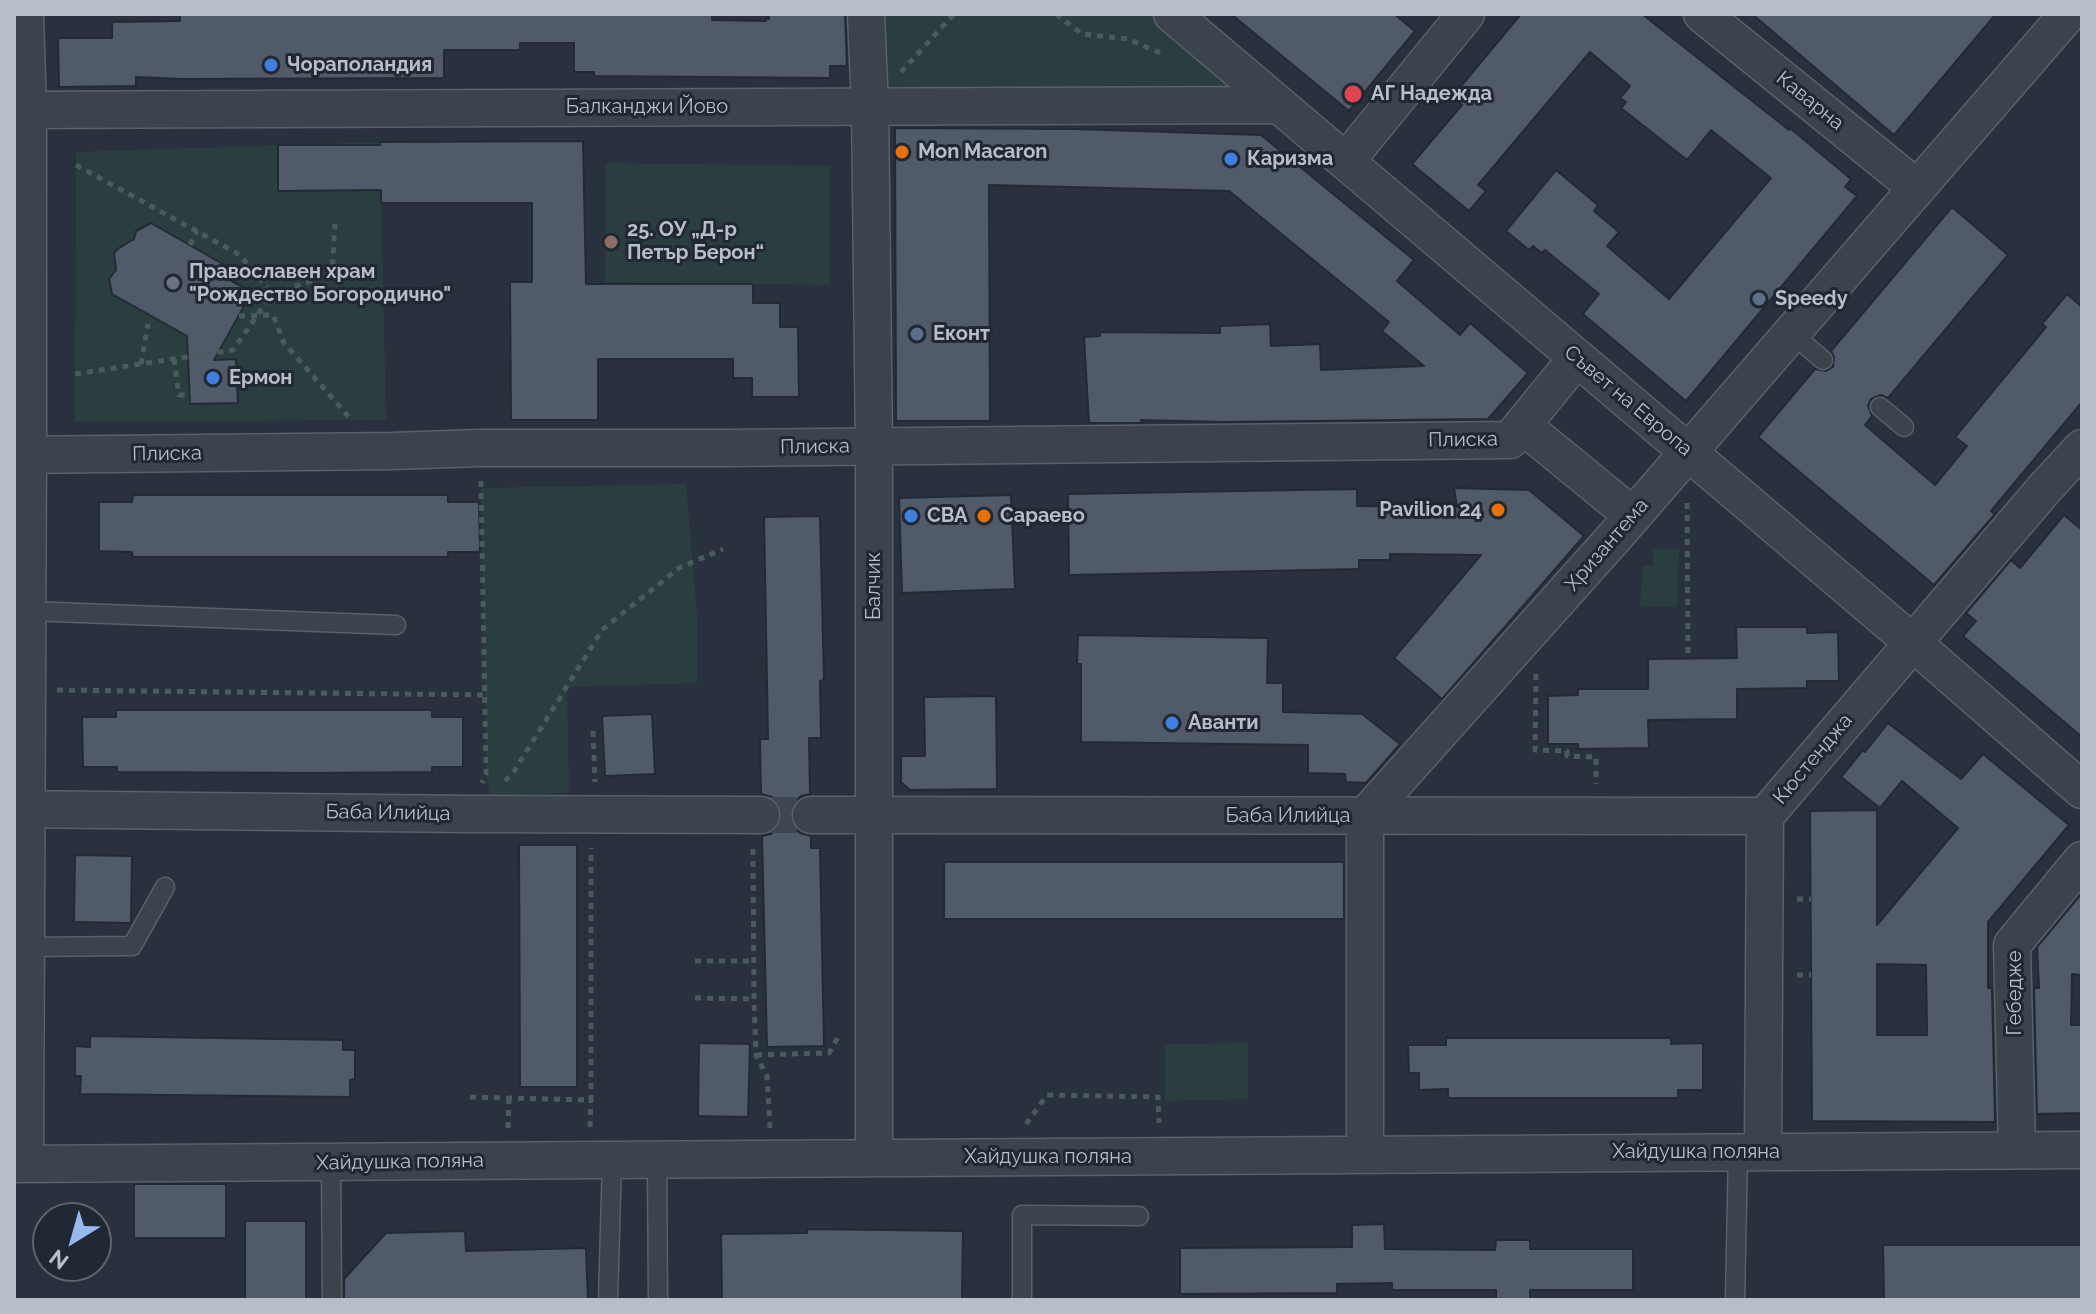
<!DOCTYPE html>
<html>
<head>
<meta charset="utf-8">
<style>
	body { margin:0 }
	#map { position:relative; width:2096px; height:1314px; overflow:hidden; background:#28313d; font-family:Raleway,sans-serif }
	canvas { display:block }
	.frame { position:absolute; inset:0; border:16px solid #b8bec8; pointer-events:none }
	.north { position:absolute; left:32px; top:1202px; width:80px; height:80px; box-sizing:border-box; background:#202833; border:2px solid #5d646f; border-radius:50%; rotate:217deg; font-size:22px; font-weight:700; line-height:32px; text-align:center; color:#b8bec8 }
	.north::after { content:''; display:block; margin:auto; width:28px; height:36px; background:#97b9ee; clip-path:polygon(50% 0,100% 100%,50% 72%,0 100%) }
</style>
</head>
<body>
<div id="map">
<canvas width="2096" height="1314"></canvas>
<div class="frame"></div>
<div class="north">N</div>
</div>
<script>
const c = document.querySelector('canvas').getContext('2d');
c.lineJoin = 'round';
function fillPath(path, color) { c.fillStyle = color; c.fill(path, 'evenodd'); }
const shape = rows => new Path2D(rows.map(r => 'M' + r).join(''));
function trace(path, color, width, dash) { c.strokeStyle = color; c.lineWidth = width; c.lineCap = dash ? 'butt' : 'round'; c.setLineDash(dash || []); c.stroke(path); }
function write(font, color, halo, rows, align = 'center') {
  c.font = font + ' Raleway,sans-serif'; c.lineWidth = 6; c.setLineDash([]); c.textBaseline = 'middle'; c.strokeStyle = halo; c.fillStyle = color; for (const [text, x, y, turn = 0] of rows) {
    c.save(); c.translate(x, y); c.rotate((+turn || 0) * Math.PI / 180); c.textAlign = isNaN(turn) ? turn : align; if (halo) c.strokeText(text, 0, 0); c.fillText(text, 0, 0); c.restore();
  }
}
fillPath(shape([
	[882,14,1152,14,1243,91,883,95],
	[380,142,386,420,75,422,76,152],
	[606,163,830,166,830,285,605,282],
	[686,484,697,613,697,683,567,687,569,793,490,795,486,773,481,488],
	[1653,549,1679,549,1677,607,1640,606,1643,566,1653,566],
	[1248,1043,1248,1099,1165,1101,1165,1044]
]), '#2b3e3f');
const building = shape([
	[180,14,712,14,712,20,766,21,766,19,769,19,769,14,845,14,847,66,830,66,830,78,594,76,594,72,574,72,574,43,520,43,520,50,444,50,444,78,183,79,136,77,136,86,59,87,58,38,112,38,112,22,180,21,180,14],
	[1231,14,1394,14,1415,31,1349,111,1231,14],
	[1521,14,1642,14,1789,130,1790,128,1851,179,1845,187,1857,196,1686,401,1583,314,1599,294,1545,250,1542,253,1533,246,1529,250,1506,231,1556,170,1598,205,1594,211,1619,232,1607,246,1669,299,1771,178,1711,130,1687,160,1621,108,1626,102,1620,98,1630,86,1590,52,1478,185,1486,191,1469,211,1412,164,1462,105,1452,97,1521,14],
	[1752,14,1996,14,1894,135,1752,14],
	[895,128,1074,129,1261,135,1414,260,1397,281,1460,335,1470,323,1528,373,1488,419,1223,422,1141,420,1141,423,1089,423,1084,337,1100,336,1100,332,1220,333,1220,326,1270,324,1271,346,1320,344,1321,370,1424,366,1382,331,1389,322,1229,191,989,185,990,421,896,421,895,128],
	[583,141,586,284,753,284,753,303,780,303,780,327,798,327,799,397,752,397,752,378,733,378,733,359,598,359,598,420,511,420,510,282,532,282,532,203,381,203,381,190,278,191,278,145,380,145,380,142,583,141],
	[1952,207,2008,255,1888,398,1881,395,1871,399,1868,406,1872,416,1865,425,1935,485,1967,446,1955,437,2046,327,2042,324,2067,294,2082,307,2082,402,1991,511,1995,514,1934,585,1758,437,1815,369,1826,371,1833,367,1834,357,1831,351,1952,207],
	[151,223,235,271,230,280,252,292,214,360,236,359,238,403,190,404,187,336,112,294,109,279,116,270,114,253,119,248,134,239,136,231,151,223],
	[1454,488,1529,490,1584,536,1442,699,1394,658,1481,555,1390,554,1390,560,1359,560,1359,569,1069,575,1068,494,1357,489,1357,506,1457,507,1454,488],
	[133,495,448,495,448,502,479,502,480,552,448,552,448,557,133,557,132,552,99,551,99,502,132,502,133,495],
	[1011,495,1015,589,902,593,899,498,1011,495],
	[2064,515,2082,530,2082,737,1963,636,1976,621,1966,613,2011,560,2020,568,2064,515],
	[820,516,824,680,820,681,821,738,809,738,810,794,801,796,793,804,790,816,792,825,800,833,811,836,811,848,820,848,824,1046,767,1047,762,836,771,834,779,826,782,814,780,805,772,797,761,794,760,739,768,739,764,517,820,516],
	[1736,627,1807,627,1807,633,1838,632,1839,681,1807,681,1807,688,1737,689,1737,719,1648,720,1649,748,1578,749,1578,744,1548,744,1548,696,1578,695,1578,689,1648,689,1648,659,1737,658,1736,627],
	[1078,635,1268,638,1267,683,1283,683,1283,712,1362,714,1400,744,1366,783,1346,782,1345,774,1308,773,1308,745,1081,742,1081,664,1077,664,1078,635],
	[996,696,997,789,910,790,901,782,901,756,925,756,924,697,996,696],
	[116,710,432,710,432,717,463,717,463,767,432,767,432,772,314,773,117,772,117,767,83,767,82,717,116,717,116,710],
	[652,714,655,774,605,776,602,716,652,714],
	[1888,723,1961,779,1983,754,2069,825,1988,922,1988,988,1992,988,1995,1122,1812,1121,1810,811,1877,810,1877,925,1958,828,1902,781,1880,808,1841,777,1863,750,1865,752,1888,723],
	[1877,964,1926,965,1927,1035,1877,1035,1877,964],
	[519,845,577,845,577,1087,520,1087,519,845],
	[75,855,132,856,131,923,74,922,75,855],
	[944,862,1344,862,1344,919,944,919,944,862],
	[2082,893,2082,975,2072,974,2071,1025,2082,1025,2082,1113,2037,1114,2034,988,2039,988,2037,947,2082,893],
	[90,1036,343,1040,343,1050,355,1050,355,1079,350,1080,350,1097,80,1094,81,1076,75,1076,75,1046,90,1047,90,1036],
	[1446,1038,1671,1038,1671,1044,1703,1043,1703,1090,1678,1090,1678,1098,1448,1098,1448,1089,1419,1090,1419,1073,1409,1073,1408,1045,1446,1045,1446,1038],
	[699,1043,750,1044,748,1117,698,1116,699,1043],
	[134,1184,226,1184,226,1238,134,1238,134,1184],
	[245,1221,306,1221,306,1300,245,1300,245,1221],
	[1384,1224,1385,1249,1495,1250,1496,1240,1530,1240,1530,1249,1633,1249,1633,1290,1530,1290,1530,1300,1496,1300,1496,1290,1392,1290,1392,1283,1337,1284,1337,1293,1180,1294,1180,1248,1352,1247,1352,1225,1384,1224],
	[807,1229,963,1231,962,1300,722,1300,721,1234,807,1233,807,1229],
	[465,1231,466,1251,586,1248,588,1300,344,1300,344,1279,386,1233,465,1231],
	[1883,1245,2082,1245,2082,1300,1884,1300,1883,1245]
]);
fillPath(building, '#515a68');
trace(building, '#222a35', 2);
trace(shape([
	[761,815,811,815]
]), '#3e4652', 36, [36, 18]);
const service = shape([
	[1791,333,1823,360],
	[1880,407,1904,427],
	[28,611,396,625],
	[26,947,132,946,165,887],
	[657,1160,658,1300],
	[331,1162,332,1300],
	[608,1300,612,1160],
	[1022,1300,1022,1215,1139,1216],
	[1735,1300,1738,1152]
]);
const minor = shape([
	[866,14,870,107,874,447,874,1158],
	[1172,14,1912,642,2082,790],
	[1702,14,1917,188],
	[14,110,1279,105],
	[1346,161,1466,14],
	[1522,425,1633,516],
	[14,455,393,451,480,448,726,448,1510,440,1577,358],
	[14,809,469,814,761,815],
	[811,815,1765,816],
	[2017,1150,2012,945,2082,860],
	[1763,1152,1765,816,2045,488,2082,448],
	[1365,1155,1365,816,1619,532,2068,14],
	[14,1164,2082,1150],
	[25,1164,28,445,28,110,25,14]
]);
trace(service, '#59616b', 21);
trace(minor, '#59616b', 39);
trace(shape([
	[1056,14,1082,34,1128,39,1165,55],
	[901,72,954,14],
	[76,165,240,255,272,294],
	[1053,177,1053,178],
	[190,245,197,231],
	[239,316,273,315,284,343,349,417],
	[174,359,179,395,190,395],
	[141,364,148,324],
	[75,374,233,350,272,294,332,274,335,224],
	[481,481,486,774,482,783],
	[1687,503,1688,658],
	[1536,674,1535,750,1567,751,1567,756,1596,757,1596,784],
	[57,690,484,695],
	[593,731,595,782],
	[505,781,513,773,602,630,679,568,723,549],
	[753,849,754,999,756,1055,767,1076,770,1128],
	[1797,899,1811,899],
	[695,961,753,961],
	[1797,975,1811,975],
	[695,998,754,999],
	[756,1055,829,1053,840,1034],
	[470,1097,591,1100,591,848],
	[1026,1124,1047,1095,1158,1097,1159,1123],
	[590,1127,591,1100],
	[508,1128,509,1098]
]), '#4a5b5d', 5, [6, 6]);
trace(service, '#3b434d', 18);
trace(minor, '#3b434d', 36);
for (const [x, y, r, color] of [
	[271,65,8,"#3f7fe0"],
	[1353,94,10,"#e0444e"],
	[902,152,8,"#e8710a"],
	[1231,159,8,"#3f7fe0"],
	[611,242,8,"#8d6e63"],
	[173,283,8,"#6b7280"],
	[1759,299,8,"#5c6f8a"],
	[917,334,8,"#5c6f8a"],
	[213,378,8,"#3f7fe0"],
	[1498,510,8,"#e8710a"],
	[911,516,8,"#3f7fe0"],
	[984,516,8,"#e8710a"],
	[1172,723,8,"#3f7fe0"]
]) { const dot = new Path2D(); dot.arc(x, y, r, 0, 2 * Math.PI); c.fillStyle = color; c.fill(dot); trace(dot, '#202833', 3); }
write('bold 20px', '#b8bec8', '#202833', [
	["Чораполандия",287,65],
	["АГ Надежда",1371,94],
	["Mon Macaron",918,152],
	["Каризма",1247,159],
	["25. ОУ „Д-р",627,230],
	["Петър Берон“",627,253],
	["Православен храм",189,272],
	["\"Рождество Богородично\"",189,295],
	["Speedy",1775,299],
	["Еконт",933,334],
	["Ермон",229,378],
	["Pavilion 24",1482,510,"right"],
	["CBA",927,516],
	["Сараево",1000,516],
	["Аванти",1188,723]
], 'left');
write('20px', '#b8bec8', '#202833', [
	["Каварна",1810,101,39],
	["Балканджи Йово",647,107],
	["Съвет на Европа",1628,401,40],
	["Плиска",1463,440,-1],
	["Плиска",815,447,-1],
	["Плиска",167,454,-1],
	["Хризантема",1607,545,-49],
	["Балчик",874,586,-90],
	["Кюстенджа",1813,759,-50],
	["Баба Илийца",388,813,1],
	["Баба Илийца",1288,816],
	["Гебедже",2015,993,-90],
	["Хайдушка поляна",1696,1152],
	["Хайдушка поляна",1048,1157],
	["Хайдушка поляна",400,1162,-1]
]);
</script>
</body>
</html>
